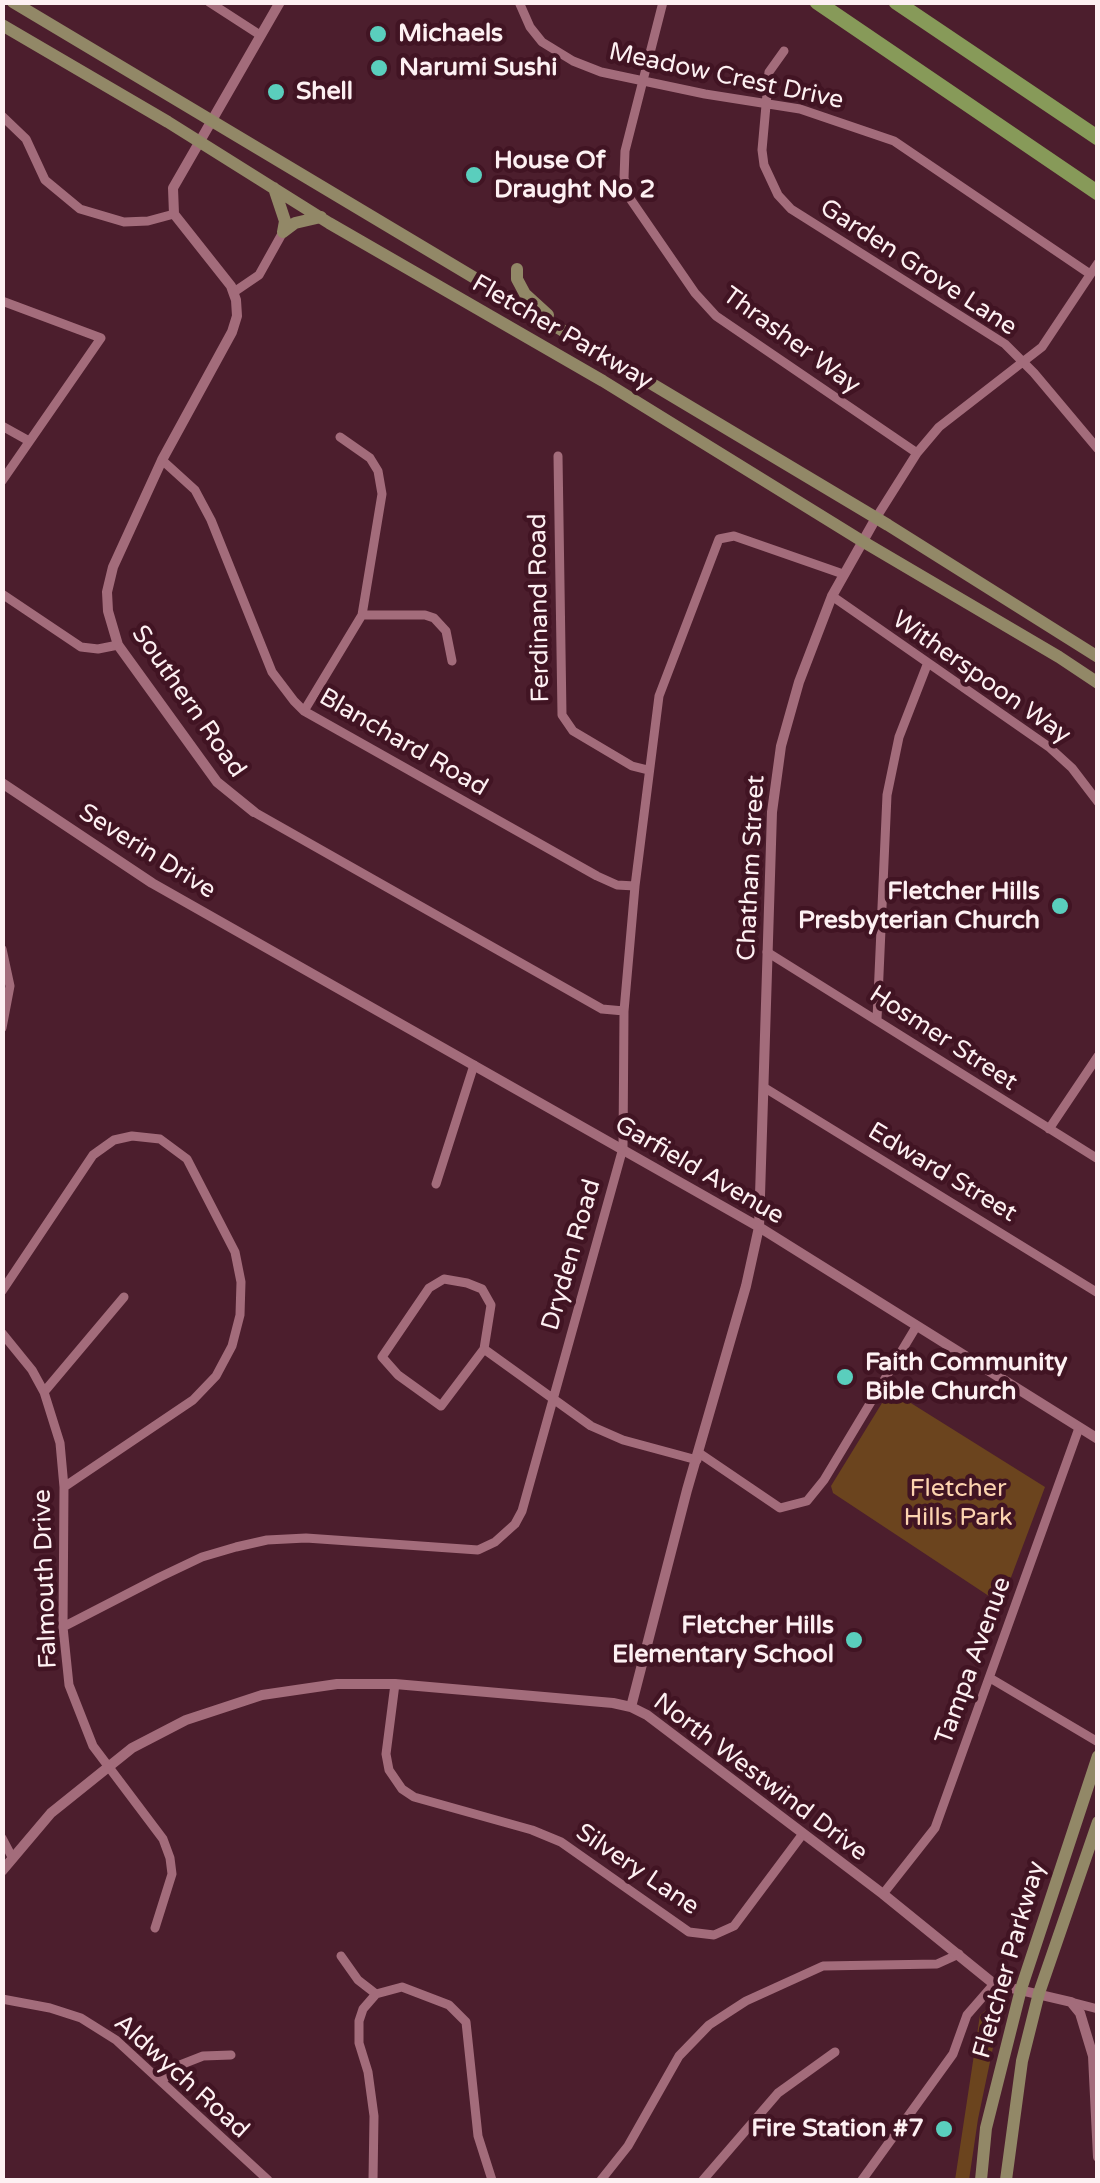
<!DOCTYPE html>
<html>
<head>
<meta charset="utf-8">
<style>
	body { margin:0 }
	#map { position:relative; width:1100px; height:2183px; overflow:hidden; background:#4c1e2d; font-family:"Varela Round",sans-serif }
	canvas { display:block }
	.frame { position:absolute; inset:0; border:5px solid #fdf0f2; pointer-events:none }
</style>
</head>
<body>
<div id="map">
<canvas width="1100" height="2183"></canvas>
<div class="frame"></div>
</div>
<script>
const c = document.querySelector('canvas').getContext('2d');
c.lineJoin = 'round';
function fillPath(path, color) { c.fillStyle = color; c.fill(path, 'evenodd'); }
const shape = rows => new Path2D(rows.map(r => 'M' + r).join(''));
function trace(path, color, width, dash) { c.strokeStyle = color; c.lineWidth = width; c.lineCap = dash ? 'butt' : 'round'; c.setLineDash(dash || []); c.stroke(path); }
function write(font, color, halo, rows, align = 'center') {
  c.font = font + ' "Varela Round",sans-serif'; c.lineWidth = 9; c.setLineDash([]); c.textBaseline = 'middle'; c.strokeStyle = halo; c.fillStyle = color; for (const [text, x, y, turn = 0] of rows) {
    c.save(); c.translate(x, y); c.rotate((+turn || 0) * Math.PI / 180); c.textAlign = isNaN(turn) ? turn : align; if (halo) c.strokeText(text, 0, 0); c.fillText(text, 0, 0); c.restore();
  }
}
fillPath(shape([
	[890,1390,1045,1487,1001,1604,833,1493,831,1486],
	[991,2006,999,2009,1000,2014,978,2119,969,2180,955,2180,980,2015]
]), '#6b441e');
trace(shape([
	[209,2,260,35],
	[519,2,530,27,542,42,573,61,601,72,705,94,800,109,894,141,1090,274],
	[663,2,625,151,624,178,631,200,695,293,716,316,917,453],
	[784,51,769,72,762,150,764,165,778,195,791,209,1005,344,1034,373,1098,449],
	[2,116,26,139,45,180,80,209,124,222,148,221,174,214],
	[234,292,259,275,283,232],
	[2,301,101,338,2,481],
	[2,426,29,441],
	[558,456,562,715,573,731,632,766,648,770],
	[162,460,195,490,211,520,272,672,294,701,304,711,597,876,617,885,635,886],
	[876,518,917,453,939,427,1042,347,1098,263],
	[2,594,81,647,98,649,118,645],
	[832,596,1049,747,1072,768,1098,802],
	[362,615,425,615,434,618,446,631,452,661],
	[304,711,362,615,382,494,378,471,370,458,340,437],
	[254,812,602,1009,624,1011],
	[2,949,10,986,2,1028],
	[767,952,1098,1159],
	[877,1019,887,795,899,737,927,665],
	[765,1088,1098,1293],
	[1049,1129,1098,1056],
	[436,1184,474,1065],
	[2,1291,93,1155,114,1140,132,1136,160,1139,187,1159,235,1252,241,1282,240,1315,232,1346,216,1376,193,1400,64,1487],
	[2,1333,32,1370,44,1392,60,1443,64,1487,63,1627,69,1685,93,1746,163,1839,170,1858,172,1874,155,1928],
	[484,1349,441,1406,398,1375,382,1357,429,1288,444,1279,467,1283,482,1289,491,1305,484,1349,591,1426,623,1440,697,1460],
	[44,1392,124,1297],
	[699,1453,780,1508,807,1501,824,1480,916,1327],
	[63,1627,160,1577,202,1557,236,1547,267,1540,306,1538,478,1550,495,1542,515,1524,522,1511,623,1148,624,1011,635,886,659,696,719,539,734,536,843,574],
	[990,1678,1098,1742],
	[395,1684,386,1754,389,1770,402,1789,414,1797,532,1830,561,1842,689,1932,714,1935,734,1926,802,1835],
	[2,1838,12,1857],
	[883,1894,935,1828,1079,1428],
	[341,1956,358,1980,376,1994],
	[2,1999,50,2008,81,2018,116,2040,268,2180],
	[1071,2002,1098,2009],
	[161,2081,180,2065,203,2056,231,2055],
	[373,2180,374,2116,368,2072,359,2043,359,2021,363,2009,376,1994,402,1987,449,2005,466,2022,478,2136,492,2180],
	[601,2180,628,2146,679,2056,709,2025,746,2001,823,1966,937,1964,959,1954],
	[703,2180,778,2093,835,2052],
	[862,2180,953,2054,967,2015,994,1984]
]), '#a36c7b', 9);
trace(shape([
	[2,783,152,883,759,1227,1098,1439],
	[254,812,217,782,118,645,108,611,107,592,113,567,162,460,232,332,237,316,236,300,231,286,174,214,173,188,280,2],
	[631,1707,687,1490,746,1286,759,1227,772,812,781,746,799,682,832,596,876,518],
	[2,1871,51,1813,132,1748,186,1720,262,1695,337,1684,395,1684,613,1703,631,1707,647,1715,883,1894,994,1984,1071,2002,1080,2013,1093,2056,1098,2157]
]), '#a36c7b', 10);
trace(shape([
	[13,2,888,525,1098,657],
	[2,25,168,122,329,223,603,381,862,541,1059,657,1098,683],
	[274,188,285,221,283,232],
	[283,232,295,223,321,217],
	[517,269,517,279,525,294,548,315],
	[981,2180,986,2128,1021,1989,1098,1756],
	[1006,2180,1022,2061,1039,1993,1098,1822]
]), '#928867', 12);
trace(shape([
	[817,2,1098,193],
	[896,2,1098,138]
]), '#879a59', 15);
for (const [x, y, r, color] of [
	[378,34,10,"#5acebd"],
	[379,68,10,"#5acebd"],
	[276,92,10,"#5acebd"],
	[474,175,10,"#5acebd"],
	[1060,906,10,"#5acebd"],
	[845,1377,10,"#5acebd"],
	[854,1640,10,"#5acebd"],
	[944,2129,10,"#5acebd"]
]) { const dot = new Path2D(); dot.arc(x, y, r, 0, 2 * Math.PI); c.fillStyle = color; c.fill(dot); trace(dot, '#411423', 4); }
write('bold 25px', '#fdf0f2', '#411423', [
	["Michaels",398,34],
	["Narumi Sushi",399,68],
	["Shell",296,92],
	["House Of",494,161],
	["Draught No 2",494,190],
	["Fletcher Hills",1040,892,"right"],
	["Presbyterian Church",1040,921,"right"],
	["Faith Community",865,1363],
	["Bible Church",865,1392],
	["Fletcher Hills",834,1626,"right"],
	["Elementary School",834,1655,"right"],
	["Fire Station #7",924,2129,"right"]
], 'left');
write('25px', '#fdf0f2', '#411423', [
	["Meadow Crest Drive",726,77,12],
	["Garden Grove Lane",918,268,33],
	["Fletcher Parkway",562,333,30],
	["Thrasher Way",791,341,36],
	["Ferdinand Road",540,608,-91],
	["Witherspoon Way",981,678,35],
	["Southern Road",188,702,55],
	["Blanchard Road",403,743,30],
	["Severin Drive",147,852,32],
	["Chatham Street",752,868,-87],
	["Hosmer Street",943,1039,33],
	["Garfield Avenue",699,1171,30],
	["Edward Street",942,1173,31],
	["Dryden Road",572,1255,-74],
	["Falmouth Drive",46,1579,-92],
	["Tampa Avenue",974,1661,-70],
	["North Westwind Drive",760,1778,37],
	["Silvery Lane",637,1870,34],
	["Fletcher Parkway",1010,1960,-74],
	["Aldwych Road",181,2077,42]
]);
write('25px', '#fcd3af', '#411423', [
	["Fletcher",958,1489],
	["Hills Park",958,1518]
]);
</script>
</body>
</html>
